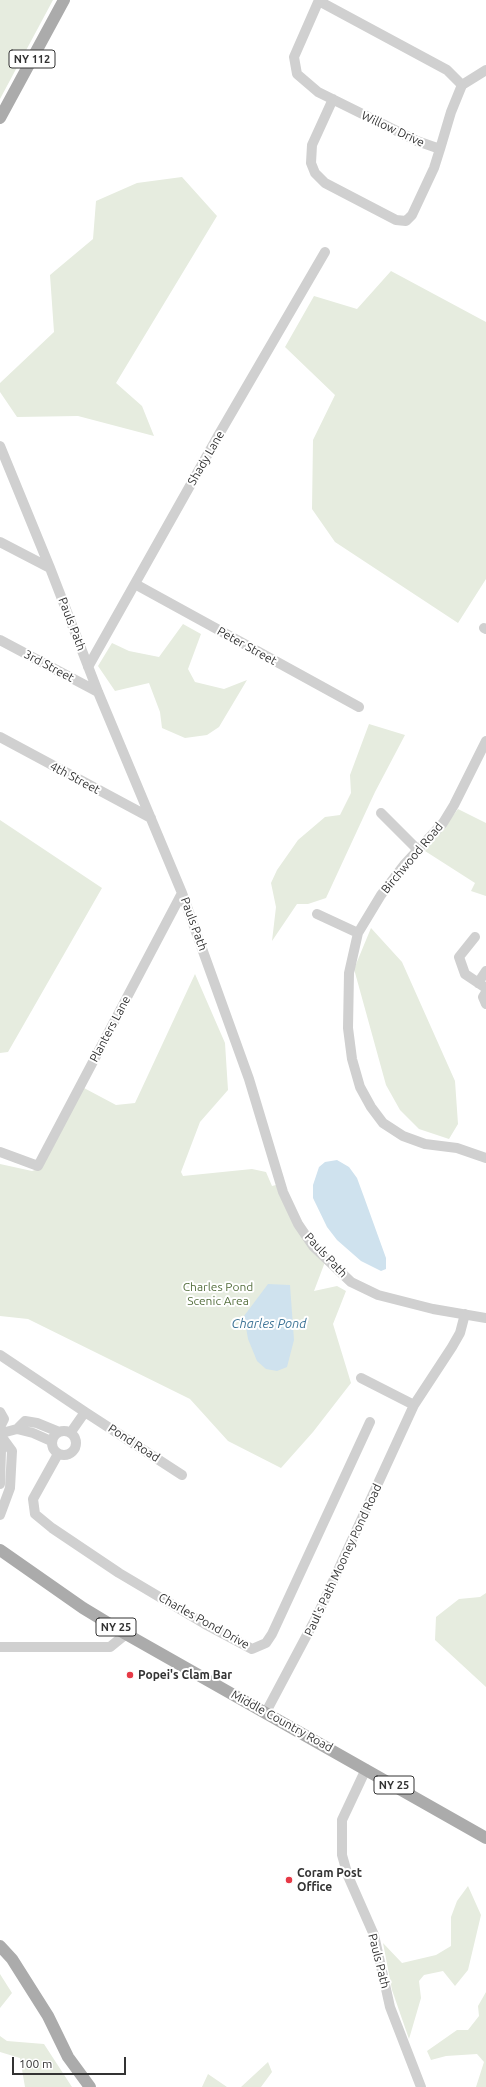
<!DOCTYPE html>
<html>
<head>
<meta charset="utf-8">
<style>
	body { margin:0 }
	#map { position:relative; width:486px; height:2087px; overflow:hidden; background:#fff; font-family:Ubuntu,sans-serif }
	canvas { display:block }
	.scale { position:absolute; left:12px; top:2057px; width:114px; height:18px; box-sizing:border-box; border:2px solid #333; border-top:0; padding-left:5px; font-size:12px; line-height:14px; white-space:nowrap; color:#333; -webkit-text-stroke:3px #fff; paint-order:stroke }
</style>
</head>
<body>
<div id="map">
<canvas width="486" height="2087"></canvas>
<div class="scale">100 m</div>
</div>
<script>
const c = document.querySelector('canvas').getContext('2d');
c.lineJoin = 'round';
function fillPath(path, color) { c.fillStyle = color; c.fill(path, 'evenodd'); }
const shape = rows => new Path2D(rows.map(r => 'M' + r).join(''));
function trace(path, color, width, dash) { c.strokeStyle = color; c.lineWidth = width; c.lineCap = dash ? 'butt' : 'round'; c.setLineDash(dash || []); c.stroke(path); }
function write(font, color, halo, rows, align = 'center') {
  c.font = font + ' Ubuntu,sans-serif'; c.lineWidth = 4; c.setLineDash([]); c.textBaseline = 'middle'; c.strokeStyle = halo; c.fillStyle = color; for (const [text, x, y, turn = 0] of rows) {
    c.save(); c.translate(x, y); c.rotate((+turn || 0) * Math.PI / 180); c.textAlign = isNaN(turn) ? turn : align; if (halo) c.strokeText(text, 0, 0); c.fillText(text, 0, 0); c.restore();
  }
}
fillPath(shape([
	[0,0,53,0,0,99],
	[182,177,217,216,116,383,142,406,154,436,78,416,17,417,0,392,0,383,54,332,50,275,93,239,96,201,137,183],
	[391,271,486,322,486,579,458,623,335,542,312,509,313,440,335,395,285,347,314,296,357,309],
	[183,624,201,634,188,669,195,682,224,689,247,680,219,727,207,735,185,738,162,728,160,712,149,683,115,691,98,666,112,643,129,651,159,657],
	[369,724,405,735,375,792,326,898,308,904,297,904,272,941,276,907,271,883,277,870,298,840,325,817,340,815,351,793,350,775],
	[458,809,486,823,486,896,471,891,475,883,425,851],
	[0,820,102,888,8,1052,0,1053],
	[371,928,402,962,455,1081,458,1124,449,1139,419,1129,400,1110,386,1085,354,969],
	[195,974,225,1043,228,1090,200,1122,181,1172,183,1176,252,1169,266,1172,272,1186,280,1184,325,1262,314,1291,337,1286,346,1291,333,1324,351,1383,313,1432,281,1468,228,1441,190,1399,28,1319,0,1316,0,1164,32,1171,41,1168,84,1088,116,1105,135,1103],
	[486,1593,486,1687,435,1640,436,1617,459,1599,480,1597],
	[468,1886,481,1915,468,1970,455,1986,443,1971,424,1975,419,1981,421,1998,409,2039,392,1990,383,1943,402,1963,436,1955,451,1946,451,1917,457,1901],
	[0,1974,12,1993,0,2008],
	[486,1992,486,2087,476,2087,484,2062,477,2054,446,2056,431,2060,427,2051,457,2030,468,2030,479,2016,478,2006],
	[0,2036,7,2041,44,2044,72,2087,25,2087,20,2058,0,2052],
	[268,2062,272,2072,261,2087,241,2087],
	[208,2074,227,2087,202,2087]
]), '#e6ecdf');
fillPath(shape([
	[337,1160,349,1167,357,1178,364,1197,386,1258,386,1269,381,1271,361,1261,337,1240,327,1227,313,1198,313,1185,319,1167,325,1162],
	[268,1284,290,1285,294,1340,287,1367,277,1371,266,1369,257,1361,248,1339,244,1316]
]), '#cfe2ee');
trace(shape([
	[319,1,447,70,462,85,451,112,440,149,417,141,318,92,297,74,294,57,319,0],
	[462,85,486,70],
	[333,99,312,145,311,163,315,173,325,183,396,220,406,221,412,215,434,168,440,149],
	[0,446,50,568,98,692,182,893,249,1079,283,1192,298,1224,313,1246,351,1282,378,1295,433,1309,486,1318],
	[0,542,50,568],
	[135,584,359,707],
	[484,628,486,629],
	[0,640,98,692],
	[88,667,218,436,325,252],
	[0,737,151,818],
	[486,741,454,805,443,823,404,865,381,895,358,933,349,973,348,1028,352,1059,360,1087,371,1107,383,1123,403,1136,425,1144,457,1148,486,1158],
	[381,813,418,850],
	[317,914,358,933],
	[475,937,459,957,465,974,486,988],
	[478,983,486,971],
	[486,992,483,997,486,1004],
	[0,1152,38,1166,182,893],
	[0,1355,85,1412],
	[361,1378,414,1405],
	[0,1412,4,1419,0,1427],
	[17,1429,33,1433,51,1441],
	'52 1443a12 12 0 1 1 24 0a12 12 0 1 1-24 0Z',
	[71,1432,85,1412,182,1475],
	[2,1433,17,1429,25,1421,37,1423,59,1432],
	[58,1454,33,1499,35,1514,52,1528,119,1573,205,1624,252,1649,266,1643,272,1634,370,1422],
	[0,1484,1,1450,4,1440,12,1451,10,1488,0,1515],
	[0,1647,110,1647,126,1634],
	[266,1712,317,1616,414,1405,452,1347,460,1333,465,1314],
	[366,1769,342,1820,342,1855,348,1876,374,1935,390,2007,421,2087]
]), '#d0d0d0', 10);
trace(shape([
	[0,118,64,0],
	[0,1550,83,1608,126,1634,486,1838],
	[0,1946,12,1959,48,2016,68,2057,90,2087]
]), '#ababab', 12);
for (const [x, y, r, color] of [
	[130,1675,4,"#e63946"],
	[289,1880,4,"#e63946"]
]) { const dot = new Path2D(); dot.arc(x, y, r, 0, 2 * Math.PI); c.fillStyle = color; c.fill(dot); trace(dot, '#fff', 1.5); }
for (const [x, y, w] of [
	[32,59,46],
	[116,1627,40],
	[394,1785,40]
]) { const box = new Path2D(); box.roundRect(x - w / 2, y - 9, w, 18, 3); c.fillStyle = '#fff'; c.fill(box); trace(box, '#333', 1); }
write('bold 11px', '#333', null, [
	["NY 112",32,59],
	["NY 25",116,1627],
	["NY 25",394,1785]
]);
write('12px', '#333', '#fff', [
	["Willow Drive",393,129,25],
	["Shady Lane",206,458,-60],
	["Pauls Path",72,624,69],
	["Peter Street",247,646,29],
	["3rd Street",49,666,28],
	["4th Street",75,778,28],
	["Birchwood Road",412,858,-50],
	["Pauls Path",194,924,70],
	["Planters Lane",110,1029,-62],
	["Pauls Path",326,1255,47],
	["Pond Road",134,1443,33],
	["Paul's Path Mooney Pond Road",343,1560,-65],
	["Charles Pond Drive",204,1621,29],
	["Middle Country Road",282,1721,29],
	["Pauls Path",379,1961,76]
]);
write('12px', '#56703f', '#fff', [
	["Charles Pond",218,1287],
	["Scenic Area",218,1301]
]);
write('bold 12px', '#333', '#fff', [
	["Popei's Clam Bar",138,1675],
	["Coram Post",297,1873],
	["Office",297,1887]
], 'left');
write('italic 13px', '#3f7597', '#fff', [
	["Charles Pond",269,1324]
]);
</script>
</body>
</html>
